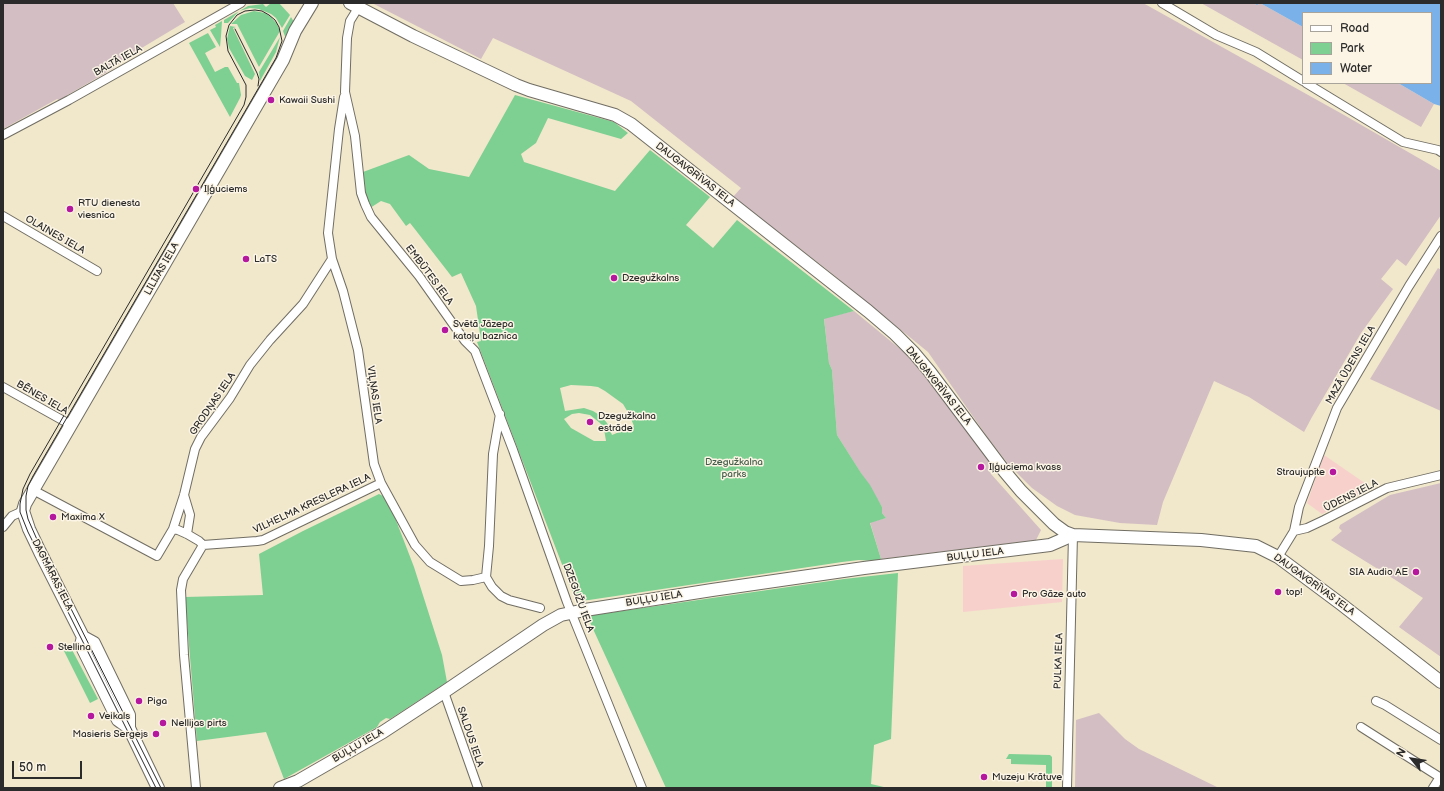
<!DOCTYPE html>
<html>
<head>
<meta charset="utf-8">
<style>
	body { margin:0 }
	#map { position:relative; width:1444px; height:791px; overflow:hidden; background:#f1e7cb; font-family:"Balsamiq Sans",sans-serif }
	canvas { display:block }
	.frame { position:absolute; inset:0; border:4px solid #2b2b2b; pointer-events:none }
	.legend { position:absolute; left:1302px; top:12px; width:130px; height:72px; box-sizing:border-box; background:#fcf5e5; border:1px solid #a8a49b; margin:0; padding:5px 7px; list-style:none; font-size:12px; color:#2b2b2b }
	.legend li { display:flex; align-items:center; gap:8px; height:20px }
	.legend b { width:20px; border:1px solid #a8a49b }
	.north { position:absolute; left:1392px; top:739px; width:40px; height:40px; -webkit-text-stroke:3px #fcf5e5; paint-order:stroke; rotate:300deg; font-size:11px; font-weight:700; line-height:16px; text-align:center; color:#2b2b2b }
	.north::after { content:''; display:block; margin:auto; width:14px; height:18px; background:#2b2b2b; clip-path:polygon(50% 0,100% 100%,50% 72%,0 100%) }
	.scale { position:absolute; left:12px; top:761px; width:70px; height:18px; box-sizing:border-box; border:2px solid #2b2b2b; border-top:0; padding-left:5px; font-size:12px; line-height:14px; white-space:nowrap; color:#2b2b2b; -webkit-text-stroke:3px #fcf5e5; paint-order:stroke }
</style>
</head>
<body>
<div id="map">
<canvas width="1444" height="791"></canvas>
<div class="frame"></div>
<ul class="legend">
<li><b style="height:5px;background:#fff"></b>Road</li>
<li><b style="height:11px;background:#7dd092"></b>Park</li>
<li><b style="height:11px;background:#7bb1e9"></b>Water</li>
</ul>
<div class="north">N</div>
<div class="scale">50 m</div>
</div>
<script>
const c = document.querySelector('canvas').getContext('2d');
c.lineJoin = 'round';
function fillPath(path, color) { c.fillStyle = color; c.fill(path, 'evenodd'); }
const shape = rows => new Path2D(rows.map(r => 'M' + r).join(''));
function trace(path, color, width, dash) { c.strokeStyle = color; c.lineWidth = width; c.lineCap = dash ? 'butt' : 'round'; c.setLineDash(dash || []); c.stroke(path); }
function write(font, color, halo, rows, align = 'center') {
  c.font = font + ' "Balsamiq Sans",sans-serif'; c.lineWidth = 3; c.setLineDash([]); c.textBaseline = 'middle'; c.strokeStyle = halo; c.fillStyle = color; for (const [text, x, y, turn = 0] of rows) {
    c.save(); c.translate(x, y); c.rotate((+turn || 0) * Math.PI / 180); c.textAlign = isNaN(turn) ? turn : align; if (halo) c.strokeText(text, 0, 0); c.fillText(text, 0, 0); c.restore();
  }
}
fillPath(shape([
	[1324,455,1372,488,1322,514,1307,503],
	[1063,559,1062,602,963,612,963,566]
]), '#f7d0cc');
fillPath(shape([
	[3,3,173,3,185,22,125,58,114,68,59,100,57,99,3,129],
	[372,3,1143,3,1344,115,1441,171,1441,215,1406,266,1397,259,1381,279,1393,289,1361,333,1312,417,1304,432,1249,397,1214,381,1163,502,1157,525,1120,523,1075,515,1057,506,1032,488,1009,465,988,438,928,352,825,268,733,197,741,188,631,101,493,38,481,59],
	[1201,3,1253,3,1257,5,1260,3,1303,27,1303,60],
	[1343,83,1398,83,1434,104,1421,127],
	[1438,268,1441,270,1441,411,1370,379],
	[854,311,905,353,925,376,994,466,989,471,991,474,1041,530,1036,540,881,559,870,522,886,518,882,513,882,507,837,435,832,370,829,363,824,318],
	[1441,483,1441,657,1399,627,1423,598,1394,579,1331,540,1342,531,1339,528,1340,525,1390,495],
	[1099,713,1125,739,1139,749,1219,788,1075,788,1076,720]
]), '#d2bec3');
fillPath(shape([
	[271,3,279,3,290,15,282,28,276,18,271,14,259,9,250,8,239,11,228,23,224,23,224,20,248,6,263,4,266,7],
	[254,11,265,13,271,17,277,24,280,31,259,67,237,24,231,24,241,15],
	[291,17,294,22,286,39,283,31],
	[222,21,221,36,220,47,210,30,216,27,215,25],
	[230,26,236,27,233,28,255,74,252,80,245,76,229,48,227,39],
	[208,33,216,47,205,53,215,72,225,67,228,67,237,83,239,83,241,95,240,98,230,117,189,43],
	[280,37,276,52,260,81,259,72],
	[515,95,614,122,628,133,621,139,548,118,536,143,521,154,524,162,615,191,650,150,710,197,686,225,713,248,737,220,854,311,824,319,829,363,832,370,837,435,861,473,870,485,882,507,882,513,886,518,870,523,881,559,874,561,859,560,842,562,589,600,576,601,477,342,481,341,476,306,461,273,452,277,414,228,410,223,406,226,390,204,381,201,370,208,367,199,364,188,363,172,409,155,429,169,469,177],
	[571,385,591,386,598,387,605,391,623,404,629,414,634,426,612,435,607,423,601,416,593,411,584,408,565,411,560,388],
	[579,413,590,415,600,423,604,429,606,441,594,441,571,428,564,419,572,414],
	[379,494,383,496,392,510,414,567,442,655,447,682,390,719,386,718,380,722,377,727,284,779,266,732,197,741,185,597,263,595,259,554,303,531],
	[898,573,891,739,874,745,871,784,888,788,666,788,588,618,594,615,844,579],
	[70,646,98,699,90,703,63,649],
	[1009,754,1050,755,1052,757,1052,788,1046,788,1046,765,1011,764,1011,759,1006,759]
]), '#7dd092');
fillPath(shape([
	[1253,3,1441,3,1441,106,1434,104,1398,83,1431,83,1431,13,1303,13,1303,27,1260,3,1257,5]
]), '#7bb1e9');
const street = shape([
	[1162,3,1216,35,1256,52,1303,81],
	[358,8,350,21,347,38,345,92,355,136,361,193,365,204,371,217,419,276,465,341,475,351,513,450,567,602,642,788],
	[1306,83,1403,142,1438,150,1441,152],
	[344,97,339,129,328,233,332,259,343,291,358,350,374,464,381,483,415,545,430,562,461,581,473,580,486,577],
	[3,135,69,100,241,3],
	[3,216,97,271],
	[3,387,71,425],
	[33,490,157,556,173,529,184,495,195,449,201,437,230,398,250,365,270,340,303,304,332,259],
	[184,495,190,515,187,534],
	[3,527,12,516,23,511],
	[173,529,178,530,187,534,199,541,203,545],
	[1294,531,1307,528,1324,520,1387,488,1441,475],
	[203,545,257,541,263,540,381,483],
	[1278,557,1294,531,1299,507,1337,408,1409,286,1441,236],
	[486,577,489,546,493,454,500,414],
	[486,577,492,587,501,596,509,600,540,608],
	[444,692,478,788],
	[1376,701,1385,705,1441,740],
	[1361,727,1441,778],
	[196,788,184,655,181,590,183,579,203,545],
	[1067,788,1073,535],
	[1433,788,1440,777]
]);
const secondary = shape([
	[350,3,413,36,516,85,529,90,615,115,631,124,868,311,895,334,914,353,930,372,1005,472,1021,491,1054,524,1065,532,1073,535,1201,540,1256,546,1278,557,1341,604,1441,682],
	[83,637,81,645,118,720,129,728,158,788],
	[129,728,129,715,94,643,83,637,40,552,29,529,23,511,25,504,283,60,295,31,312,3],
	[280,788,298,781,383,732,444,692,543,625,561,615,585,610,712,590,864,568,1050,545,1073,535]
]);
trace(street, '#706d63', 10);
trace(secondary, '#706d63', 14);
trace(street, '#fff', 8);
trace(secondary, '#fff', 12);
trace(shape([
	[235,29,257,73,259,79,258,86],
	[156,788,28,532,20,512,20,504,23,489,30,474,244,105,246,97,246,85,228,51,226,36,229,25,237,15,245,11,255,10,262,11,269,15,275,20,279,27,282,41,276,58,33,476,28,486,26,496,26,510,28,519,42,551,161,788]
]), '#2b2b2b', 1);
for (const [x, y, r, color] of [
	[271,100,4,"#b5179e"],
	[196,189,4,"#b5179e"],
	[70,209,4,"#b5179e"],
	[246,259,4,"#b5179e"],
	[614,278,4,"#b5179e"],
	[445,330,4,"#b5179e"],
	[590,422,4,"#b5179e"],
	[981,467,4,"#b5179e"],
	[1333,472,4,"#b5179e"],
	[53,517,4,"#b5179e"],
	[1416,572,4,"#b5179e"],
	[1278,592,4,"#b5179e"],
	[1014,594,4,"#b5179e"],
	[50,647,4,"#b5179e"],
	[139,701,4,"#b5179e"],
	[91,716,4,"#b5179e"],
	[163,723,4,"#b5179e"],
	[156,734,4,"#b5179e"],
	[984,777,4,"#b5179e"]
]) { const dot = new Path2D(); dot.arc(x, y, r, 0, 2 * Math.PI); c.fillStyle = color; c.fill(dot); trace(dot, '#fcf5e5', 1.5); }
write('10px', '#2b2b2b', '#fcf5e5', [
	["BALTĀ IELA",118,61,-29],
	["DAUGAVGRĪVAS IELA",695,175,38],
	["OLAINES IELA",55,235,30],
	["LILIJAS IELA",162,269,-60],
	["EMBŪTES IELA",429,275,53],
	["MAZĀ ŪDENS IELA",1351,365,-60],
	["DAUGAVGRĪVAS IELA",938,386,51],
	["VIĻŅAS IELA",374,395,82],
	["BĒNES IELA",42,398,30],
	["GRODŅAS IELA",213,404,-56],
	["ŪDENS IELA",1351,496,-27],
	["VILHELMA KRESLERA IELA",312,504,-25],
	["BUĻĻU IELA",975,555,-7],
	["DAGMĀRAS IELA",52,575,63],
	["DAUGAVGRĪVAS IELA",1314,585,36],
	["DZEGUŽU IELA",578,598,70],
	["BUĻĻU IELA",654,599,-9],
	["PULKA IELA",1059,661,-88],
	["SALDUS IELA",470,737,71],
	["BUĻĻU IELA",358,746,-30]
]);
write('10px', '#2b2b2b', '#fcf5e5', [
	["Kawaii Sushi",279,100],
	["Iļģuciems",204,189],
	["RTU dienesta",78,203],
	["viesnīca",78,215],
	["LaTS",254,259],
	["Dzegužkalns",622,278],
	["Svētā Jāzepa",453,324],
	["katoļu baznīca",453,336],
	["Dzegužkalna",598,416],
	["estrāde",598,428],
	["Iļģuciema kvass",989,467],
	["Straujupīte",1325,472,"right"],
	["Maxima X",61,517],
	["SIA Audio AE",1408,572,"right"],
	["top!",1286,592],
	["Pro Gāze auto",1022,594],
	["Stellina",58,647],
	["Piga",147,701],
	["Veikals",99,716],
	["Nellijas pirts",171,723],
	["Masieris Sergejs",148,734,"right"],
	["Muzeju Krātuve",992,777]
], 'left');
write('10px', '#445d4a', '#fcf5e5', [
	["Dzegužkalna",734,462],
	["parks",734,474]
]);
</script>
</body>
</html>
